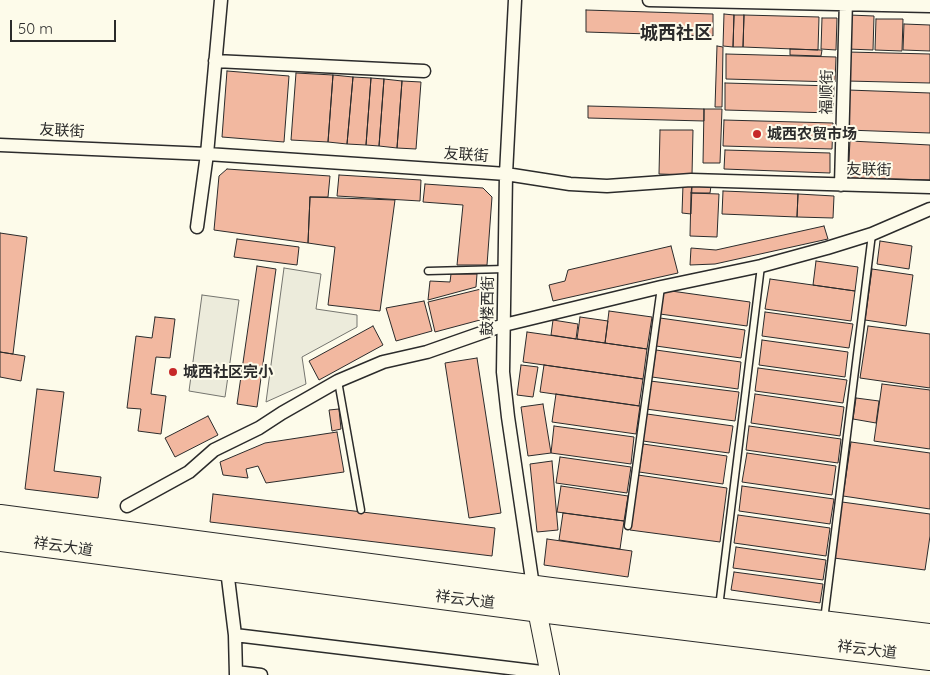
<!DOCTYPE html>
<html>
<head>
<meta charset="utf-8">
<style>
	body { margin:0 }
	#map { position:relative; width:930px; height:675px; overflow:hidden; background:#fdfbea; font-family:Quicksand,sans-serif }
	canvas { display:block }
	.scale { position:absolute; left:10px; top:20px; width:106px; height:22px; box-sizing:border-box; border:2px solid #2b2b2b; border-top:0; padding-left:6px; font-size:15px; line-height:18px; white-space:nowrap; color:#2b2b2b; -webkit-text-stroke:4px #fdfbea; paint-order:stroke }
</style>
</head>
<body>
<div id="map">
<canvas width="930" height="675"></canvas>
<div class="scale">50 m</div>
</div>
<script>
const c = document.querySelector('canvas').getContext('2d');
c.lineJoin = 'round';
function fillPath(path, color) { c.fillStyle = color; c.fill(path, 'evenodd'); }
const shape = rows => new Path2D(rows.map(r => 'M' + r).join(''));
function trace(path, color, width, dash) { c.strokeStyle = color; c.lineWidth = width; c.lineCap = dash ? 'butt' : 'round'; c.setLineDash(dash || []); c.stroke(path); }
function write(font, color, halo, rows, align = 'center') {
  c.font = font + ' Quicksand,"Noto Sans SC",sans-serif'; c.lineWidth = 4; c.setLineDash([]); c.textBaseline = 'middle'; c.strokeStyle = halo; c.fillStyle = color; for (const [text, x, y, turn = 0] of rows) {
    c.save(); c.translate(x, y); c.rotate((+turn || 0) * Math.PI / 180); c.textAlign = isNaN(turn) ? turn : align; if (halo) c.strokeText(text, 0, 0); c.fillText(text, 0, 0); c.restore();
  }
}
const green = shape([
	[284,268,321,274,316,309,357,315,357,327,302,357,306,384,266,402,284,268],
	[202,295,239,300,225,397,189,391,202,295]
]);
fillPath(green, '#ecebdb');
trace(green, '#74746e', 1);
const building = shape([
	[586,10,713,14,713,36,586,32,586,10],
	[724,14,734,15,733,47,723,46,724,14],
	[734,15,744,15,743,47,733,47,734,15],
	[744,15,819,17,818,50,743,47,744,15],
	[849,15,874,16,873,50,848,49,849,15],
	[822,18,837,18,836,50,821,49,822,18],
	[876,19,903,19,902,51,875,50,876,19],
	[904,24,930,25,930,51,903,50,904,24],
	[717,46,723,47,722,107,715,107,717,46],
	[790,49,822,50,821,56,790,55,790,49],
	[848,52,930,54,930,83,847,81,848,52],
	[726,54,836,57,835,82,726,79,726,54],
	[227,71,289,76,284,142,222,137,227,71],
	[296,73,333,75,328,142,291,140,296,73],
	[333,75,353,77,347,144,328,142,333,75],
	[353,77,371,78,366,145,347,144,353,77],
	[371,78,384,79,379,146,366,145,371,78],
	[384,79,402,81,397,148,379,146,384,79],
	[402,81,421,82,416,149,397,148,402,81],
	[725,83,834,86,833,113,725,110,725,83],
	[848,90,930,93,930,133,847,130,848,90],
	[588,106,704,109,704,121,588,118,588,106],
	[704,109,722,109,720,163,703,163,704,109],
	[724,120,833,123,832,149,723,146,724,120],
	[660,130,693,130,692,175,659,174,660,130],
	[850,141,930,145,930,180,848,178,850,141],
	[725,150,830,153,830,173,724,169,725,150],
	[227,169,330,176,328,197,310,197,308,243,214,230,219,176,227,169],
	[339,175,421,180,420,201,337,196,339,175],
	[425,184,483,188,492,197,487,265,457,265,463,205,423,202,425,184],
	[683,185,692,185,691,214,682,213,683,185],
	[692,185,711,186,710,193,691,193,692,185],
	[723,191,798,194,797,217,722,214,723,191],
	[691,193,719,194,717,237,690,236,691,193],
	[798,194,834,196,833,218,797,217,798,194],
	[310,197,395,200,380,311,328,305,335,247,308,243,310,197],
	[824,226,828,239,715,264,690,265,691,248,716,250,824,226],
	[0,233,27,237,13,354,0,352,0,233],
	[237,239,299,247,297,265,234,257,237,239],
	[880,241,912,246,909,269,877,264,880,241],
	[671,246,678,273,553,301,549,285,565,281,568,270,671,246],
	[816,261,858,267,855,291,813,285,816,261],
	[257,266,276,269,257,407,237,404,257,266],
	[872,269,913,275,906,326,865,320,872,269],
	[451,274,477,274,476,287,428,300,430,281,450,282,451,274],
	[770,279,855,291,851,321,765,309,770,279],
	[485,288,489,302,480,320,435,332,428,302,485,288],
	[664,290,750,302,747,326,660,314,664,290],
	[424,301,432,331,396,341,386,308,424,301],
	[609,311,652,317,647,349,605,343,609,311],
	[765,312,853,324,849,348,762,336,765,312],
	[155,317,175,319,170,358,156,357,151,394,166,396,161,434,138,431,141,409,127,408,136,336,152,338,155,317],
	[580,317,608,321,605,343,577,339,580,317],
	[660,318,745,330,741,358,656,346,660,318],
	[553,320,578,324,576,339,551,335,553,320],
	[373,326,383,345,319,380,309,361,373,326],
	[868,326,930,334,930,388,860,378,868,326],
	[527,332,647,349,643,379,523,362,527,332],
	[762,340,848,352,845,377,759,365,762,340],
	[656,350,741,362,738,389,652,377,656,350],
	[0,352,25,356,21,381,0,377,0,352],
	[477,358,501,513,469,518,445,363,477,358],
	[521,365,538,367,533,397,517,395,521,365],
	[544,365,643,379,639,406,540,392,544,365],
	[758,368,847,380,843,403,755,391,758,368],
	[650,381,739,392,735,421,646,409,650,381],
	[882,384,930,390,930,449,874,441,882,384],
	[37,389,64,392,54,471,101,477,98,498,25,489,37,389],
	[556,394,640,406,636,434,552,422,556,394],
	[755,394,844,407,840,436,751,423,755,394],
	[856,398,879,401,876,423,853,419,856,398],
	[543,404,551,453,528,456,521,407,543,404],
	[339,409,341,429,332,431,329,410,339,409],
	[647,414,733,426,729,453,643,441,647,414],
	[208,416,218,435,175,457,165,438,208,416],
	[554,426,634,437,631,464,551,453,554,426],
	[749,426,841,439,838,463,746,450,749,426],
	[337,432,344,472,266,483,258,466,246,469,248,478,223,475,220,462,265,443,337,432],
	[851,442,930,453,930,509,843,496,851,442],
	[643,444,727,456,723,484,639,472,643,444],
	[747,453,836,466,832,495,742,482,747,453],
	[560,457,631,467,627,493,556,483,560,457],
	[552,461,558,530,537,532,530,464,552,461],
	[638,475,727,488,720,542,630,530,638,475],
	[561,486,628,496,624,521,557,512,561,486],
	[742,486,834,499,830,524,739,511,742,486],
	[213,494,495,528,492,556,210,522,213,494],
	[842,502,930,514,930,536,925,570,834,558,842,502],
	[563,513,624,521,620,549,559,540,563,513],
	[738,515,830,528,826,556,734,543,738,515],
	[547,539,632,551,628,577,544,565,547,539],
	[736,547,826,560,823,580,733,568,736,547],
	[734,572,823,584,820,603,731,590,734,572]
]);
fillPath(building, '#f2b8a0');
trace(building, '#2b2b2b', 1);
const lane = shape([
	[428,271,505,269],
	[338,381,361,510],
	[628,526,661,287],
	[719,607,761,266],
	[824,620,872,234]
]);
const street = shape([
	[515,0,506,174,503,372,508,417,534,593],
	[649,0,930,6],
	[215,61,424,71],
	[0,145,207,154,478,172,506,174,570,184,607,186,691,180,930,187],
	[841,185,846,0],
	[197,227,207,154,221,0],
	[127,506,189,472,214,450,259,428,282,413,338,381,383,362,427,352,504,325,661,287,761,266,827,248,872,234,930,209],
	[227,570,235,635,236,675],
	[235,635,550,673],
	[236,672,261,675]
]);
const secondary = shape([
	[537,610,550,675]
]);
const highway = shape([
	[0,517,551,590,930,636],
	[0,539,548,611,930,658]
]);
trace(lane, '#2b2b2b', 9);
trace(street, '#2b2b2b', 15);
trace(secondary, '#2b2b2b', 20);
trace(highway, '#2b2b2b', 26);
trace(lane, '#fdfbea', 6);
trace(street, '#fdfbea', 12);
trace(secondary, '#fdfbea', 18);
trace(highway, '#fdfbea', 24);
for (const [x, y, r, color] of [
	[757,134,5,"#c62828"],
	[173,372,5,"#c62828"]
]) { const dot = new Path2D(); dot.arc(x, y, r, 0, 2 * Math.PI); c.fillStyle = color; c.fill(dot); trace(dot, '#fdfbea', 2); }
write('15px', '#2b2b2b', '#fdfbea', [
	["福顺街",827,92,-89],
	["友联街",62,131,3],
	["友联街",466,155,4],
	["友联街",869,170,1],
	["鼓楼西街",488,306,-89],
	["祥云大道",63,547,8],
	["祥云大道",465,600,7],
	["祥云大道",867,650,7]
]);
write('bold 15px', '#2b2b2b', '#fdfbea', [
	["城西农贸市场",767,134],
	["城西社区完小",183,372]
], 'left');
write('bold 18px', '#2b2b2b', '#fdfbea', [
	["城西社区",676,34]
]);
</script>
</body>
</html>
